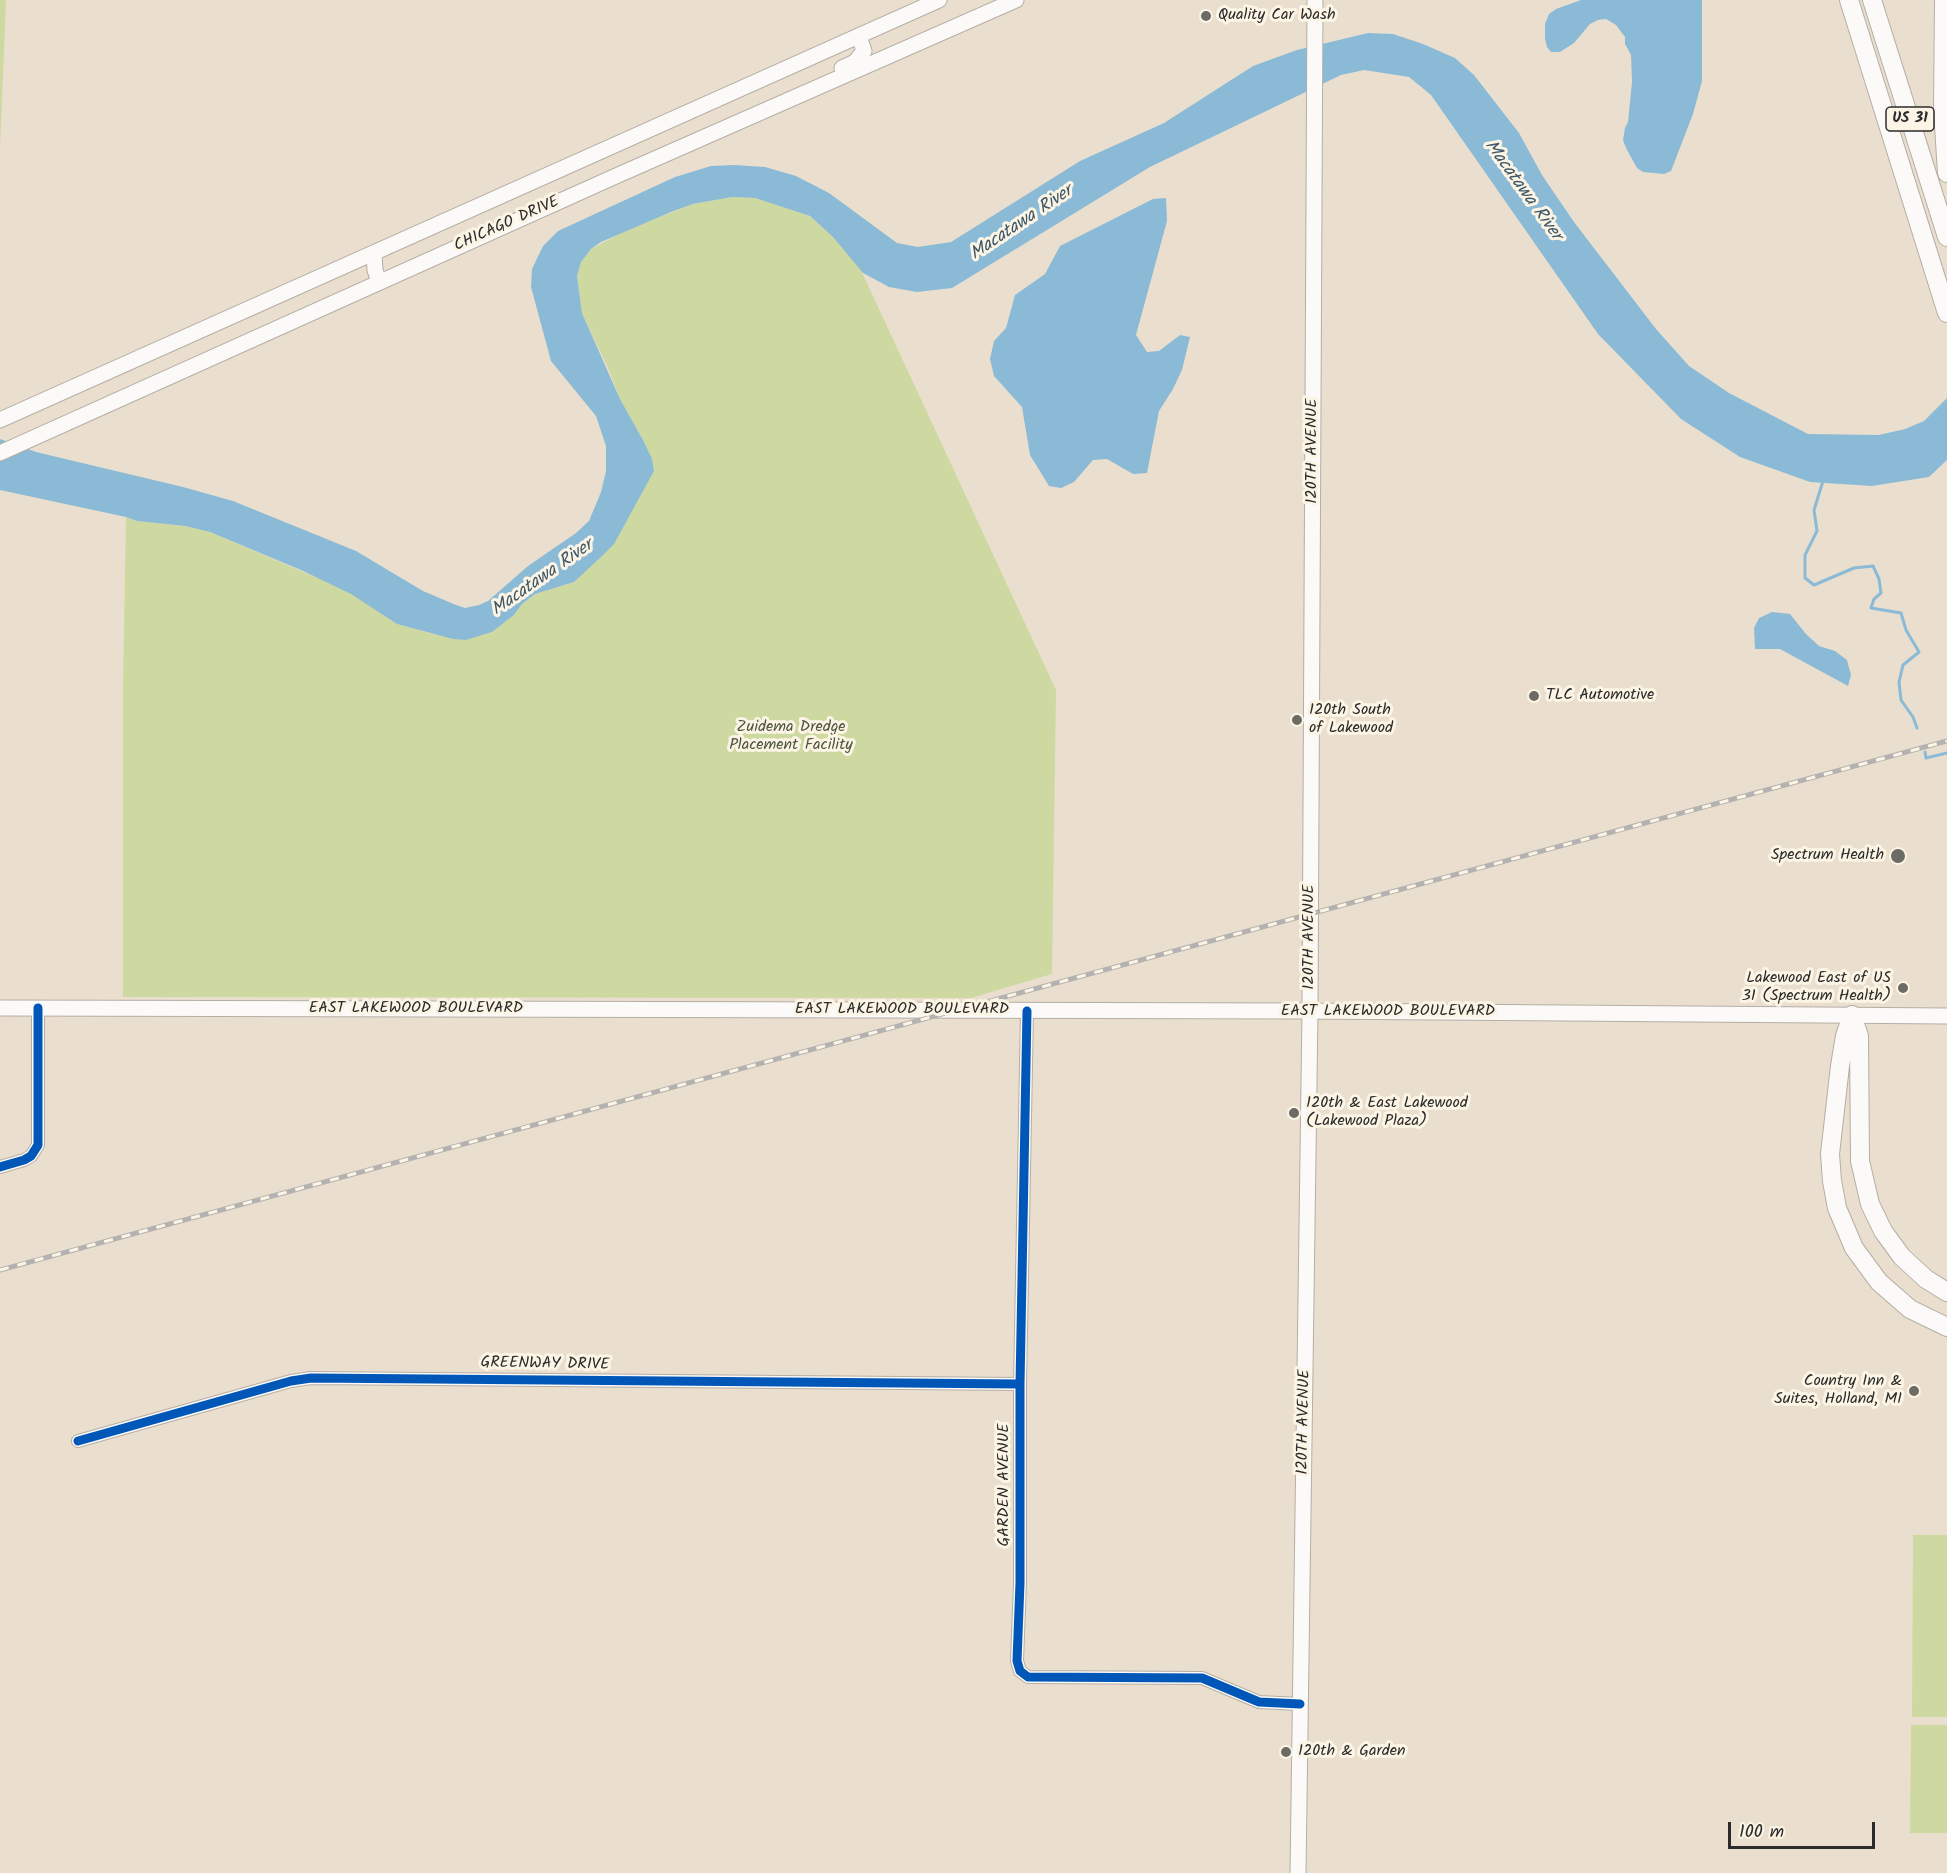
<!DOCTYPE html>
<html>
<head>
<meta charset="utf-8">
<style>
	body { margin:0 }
	#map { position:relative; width:1947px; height:1873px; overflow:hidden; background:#eadfcf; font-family:Kalam,sans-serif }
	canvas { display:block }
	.scale { position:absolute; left:1728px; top:1822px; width:147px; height:27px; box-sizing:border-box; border:3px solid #2b2b2b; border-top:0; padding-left:8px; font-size:18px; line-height:21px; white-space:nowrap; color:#2b2b2b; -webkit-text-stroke:4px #fcf5e5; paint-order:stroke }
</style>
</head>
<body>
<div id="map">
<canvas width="1947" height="1873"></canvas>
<div class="scale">100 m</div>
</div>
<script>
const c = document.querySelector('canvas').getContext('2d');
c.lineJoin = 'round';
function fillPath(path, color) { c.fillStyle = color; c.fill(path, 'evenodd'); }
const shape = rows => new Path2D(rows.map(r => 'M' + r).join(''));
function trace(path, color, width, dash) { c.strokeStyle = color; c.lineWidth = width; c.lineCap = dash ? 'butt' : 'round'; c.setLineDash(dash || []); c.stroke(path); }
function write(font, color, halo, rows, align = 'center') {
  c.font = font + ' Kalam,sans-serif'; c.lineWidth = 6; c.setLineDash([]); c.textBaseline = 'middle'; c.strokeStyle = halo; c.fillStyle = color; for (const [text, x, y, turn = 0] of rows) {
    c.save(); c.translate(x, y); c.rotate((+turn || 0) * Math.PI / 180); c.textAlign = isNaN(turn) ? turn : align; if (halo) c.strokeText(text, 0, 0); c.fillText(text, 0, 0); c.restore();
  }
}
fillPath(shape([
	[0,0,6,0,0,148],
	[732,197,755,198,810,216,833,237,860,268,1056,690,1052,974,971,998,123,997,123,689,126,517,137,521,185,526,210,532,348,591,397,624,433,634,466,640,492,632,514,615,522,604,535,594,574,582,624,522,636,504,643,440,620,399,608,368,582,313,577,276,581,261,591,249,629,229,693,204],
	[1913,1535,1947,1535,1947,1717,1912,1717],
	[1911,1725,1947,1725,1947,1833,1910,1833]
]), '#cdd9a1');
fillPath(shape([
	[1581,0,1702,0,1702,81,1693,114,1671,171,1664,174,1643,172,1637,168,1626,148,1623,140,1625,128,1628,122,1632,82,1631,55,1625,44,1625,37,1616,25,1606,19,1598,20,1590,24,1574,43,1560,52,1551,52,1547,47,1545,39,1545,24,1549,14,1556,9],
	[1368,33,1393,34,1423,44,1455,58,1474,75,1519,133,1542,175,1574,222,1656,329,1689,366,1729,393,1808,434,1879,435,1905,429,1924,421,1947,398,1947,460,1929,477,1872,486,1810,482,1740,457,1681,419,1598,334,1431,95,1409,77,1364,70,1341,75,1150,167,952,288,917,292,889,287,863,273,833,237,810,216,755,198,732,197,693,204,671,212,601,242,591,249,581,262,577,276,582,313,620,399,643,440,652,459,654,471,614,544,601,557,574,582,535,594,522,604,514,615,492,632,466,640,453,639,397,624,351,594,301,570,210,532,185,526,137,521,126,517,0,490,0,439,36,452,183,487,233,501,356,551,423,591,456,605,465,608,479,605,488,601,528,566,576,533,589,521,601,492,606,471,606,446,596,416,551,361,531,287,532,269,543,246,558,231,675,177,711,166,734,165,765,167,796,176,829,193,897,243,918,247,951,242,1080,161,1164,123,1253,66,1297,50],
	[1166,198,1167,221,1136,335,1147,352,1159,351,1180,335,1190,337,1182,370,1173,389,1159,411,1147,473,1133,474,1107,459,1093,460,1074,482,1061,488,1049,486,1030,455,1022,407,994,376,990,359,994,341,1006,328,1015,295,1045,274,1060,246,1153,199],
	[1772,612,1790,614,1806,634,1819,646,1835,651,1847,660,1851,675,1848,686,1780,649,1755,649,1754,628,1759,618]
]), '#8bbad6');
trace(shape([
	[1823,481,1814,510,1817,531,1805,555,1805,578,1814,585,1854,568,1873,566,1879,579,1881,593,1874,599,1871,608,1901,613,1906,630,1919,652,1903,665,1899,682,1901,700,1913,717,1917,728],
	[1925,752,1926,758,1947,753]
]), '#8bbad6', 3);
const minor = shape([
	[1027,1011,1020,1384,1020,1583,1017,1661,1020,1671,1028,1677,1202,1678,1259,1702,1300,1704],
	[0,1167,24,1160,31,1156,38,1145,38,1008],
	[78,1441,291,1381,311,1378,1020,1384]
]);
const major = shape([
	[842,68,855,62,864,51,859,36],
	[374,253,375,270,379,282],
	[0,420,939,0],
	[0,453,616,176,1016,0],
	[0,1008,1310,1011,1947,1016],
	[1298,1873,1310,1011,1315,0]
]);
const highway = shape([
	[1849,0,1947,313],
	[1872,0,1947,237],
	[1944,0,1943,110,1947,173],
	[1852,1015,1845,1036,1840,1066,1830,1154,1832,1181,1837,1208,1854,1248,1879,1282,1910,1309,1947,1327],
	[1852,1015,1859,1036,1860,1161,1870,1204,1883,1231,1902,1257,1926,1279,1947,1292]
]);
trace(minor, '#b4aea4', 14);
trace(major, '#b4aea4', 17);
trace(highway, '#b4aea4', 20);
trace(minor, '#fcfaf8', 12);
trace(major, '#fcfaf8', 15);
trace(highway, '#fcfaf8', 18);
const rail = shape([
	[0,1270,1947,741]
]);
trace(rail, '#b4b2b0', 5);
trace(rail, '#fcf5e5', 3, [9]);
trace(shape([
	[1027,1011,1020,1384,1020,1583,1017,1661,1020,1671,1028,1677,1202,1678,1259,1702,1300,1704],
	[0,1167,24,1160,31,1156,38,1145,38,1008],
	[78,1441,291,1381,311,1378,1020,1384]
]), '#0057b8', 9);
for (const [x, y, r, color] of [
	[1206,16,6,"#6e6a64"],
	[1534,696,6,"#6e6a64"],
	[1297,720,6,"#6e6a64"],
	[1898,856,8,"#6e6a64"],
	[1903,988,6,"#6e6a64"],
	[1294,1113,6,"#6e6a64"],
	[1914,1391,6,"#6e6a64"],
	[1286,1752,6,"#6e6a64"]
]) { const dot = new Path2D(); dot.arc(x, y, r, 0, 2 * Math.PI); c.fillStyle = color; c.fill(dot); trace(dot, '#fcf5e5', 2); }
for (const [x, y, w] of [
	[1910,119,48]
]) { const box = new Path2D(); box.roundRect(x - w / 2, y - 12, w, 24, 4.5); c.fillStyle = '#fcf5e5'; c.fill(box); trace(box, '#2b2b2b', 1.5); }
write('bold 15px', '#2b2b2b', null, [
	["US 31",1910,119]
]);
write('16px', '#2b2b2b', '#fcf5e5', [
	["Quality Car Wash",1218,16],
	["TLC Automotive",1546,696],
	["120th South",1309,711],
	["of Lakewood",1309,729],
	["Spectrum Health",1884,856,"right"],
	["Lakewood East of US",1891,979,"right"],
	["31 (Spectrum Health)",1891,997,"right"],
	["120th & East Lakewood",1306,1104],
	["(Lakewood Plaza)",1306,1122],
	["Country Inn &",1902,1382,"right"],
	["Suites, Holland, MI",1902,1400,"right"],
	["120th & Garden",1298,1752]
], 'left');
write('16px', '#2b2b2b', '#fcf5e5', [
	["CHICAGO DRIVE",507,225,-24],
	["120TH AVENUE",1313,451,-90],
	["120TH AVENUE",1310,937,-90],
	["EAST LAKEWOOD BOULEVARD",416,1009],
	["EAST LAKEWOOD BOULEVARD",902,1010],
	["EAST LAKEWOOD BOULEVARD",1388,1012],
	["GREENWAY DRIVE",545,1365,1],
	["120TH AVENUE",1305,1422,-89],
	["GARDEN AVENUE",1005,1485,-90]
]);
write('16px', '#4e553f', '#fcf5e5', [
	["Zuidema Dredge",791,728],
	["Placement Facility",791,746]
]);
write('italic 18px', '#3e5768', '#fcf5e5', [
	["Macatawa River",1522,191,54],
	["Macatawa River",1022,224,-34],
	["Macatawa River",543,579,-35]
]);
</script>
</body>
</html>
